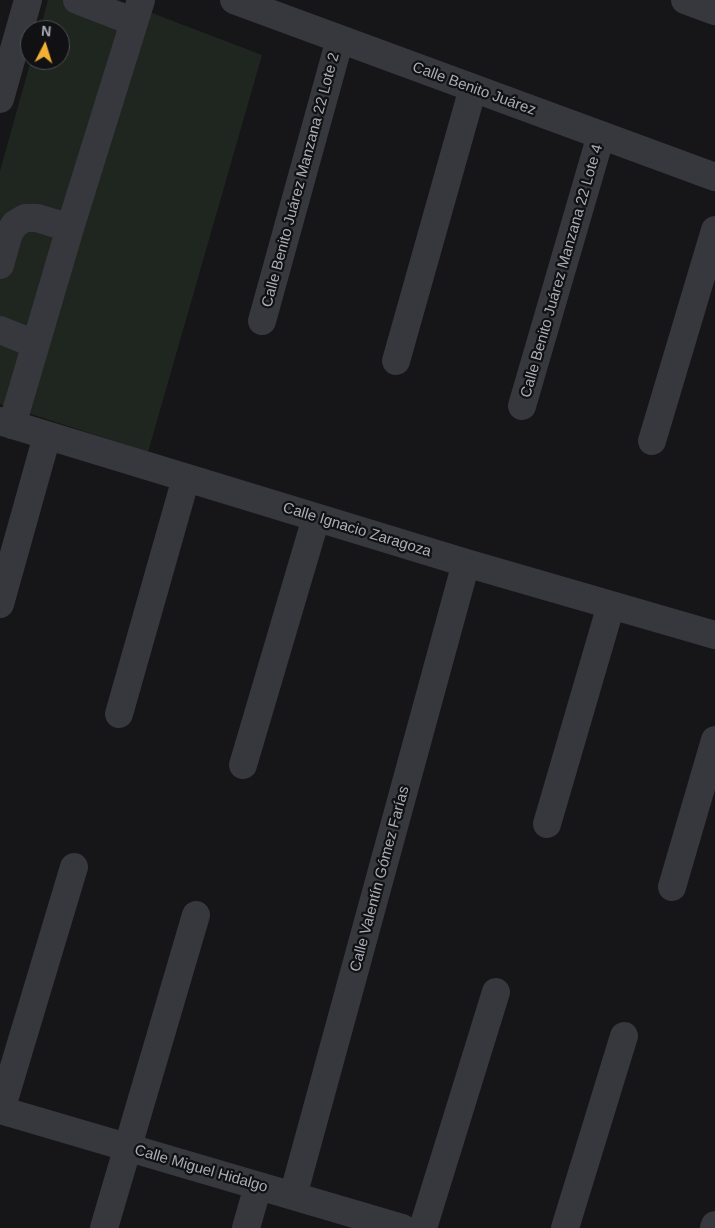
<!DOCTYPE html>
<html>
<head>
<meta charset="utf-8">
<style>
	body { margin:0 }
	#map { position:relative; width:715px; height:1228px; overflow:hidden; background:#161618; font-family:Arial,sans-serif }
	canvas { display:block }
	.north { position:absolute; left:20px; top:20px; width:50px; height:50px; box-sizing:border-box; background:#111113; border:1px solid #4d4f55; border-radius:50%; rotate:5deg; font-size:14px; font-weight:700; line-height:20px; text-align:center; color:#a8adb8 }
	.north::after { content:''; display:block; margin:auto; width:18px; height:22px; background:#f2b134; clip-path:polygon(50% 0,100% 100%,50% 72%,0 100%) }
</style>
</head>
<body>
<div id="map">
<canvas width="715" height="1228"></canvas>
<div class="north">N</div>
</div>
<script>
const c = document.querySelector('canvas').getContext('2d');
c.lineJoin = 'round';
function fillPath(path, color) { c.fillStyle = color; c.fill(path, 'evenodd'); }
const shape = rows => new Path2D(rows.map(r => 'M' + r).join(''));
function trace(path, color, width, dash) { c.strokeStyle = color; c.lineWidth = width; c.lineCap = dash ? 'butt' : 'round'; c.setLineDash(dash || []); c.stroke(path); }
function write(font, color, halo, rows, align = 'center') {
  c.font = font + ' Arial,sans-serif'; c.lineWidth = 4.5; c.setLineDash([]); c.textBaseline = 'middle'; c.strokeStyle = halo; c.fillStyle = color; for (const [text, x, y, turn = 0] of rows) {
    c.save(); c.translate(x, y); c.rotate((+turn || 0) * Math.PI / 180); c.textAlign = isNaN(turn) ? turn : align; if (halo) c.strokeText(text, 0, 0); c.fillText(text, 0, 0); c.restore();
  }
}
fillPath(shape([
	[48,0,118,0,262,55,148,452,0,404,0,171,31,60,60,60,60,30,40,30]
]), '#1e261f');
trace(shape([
	[77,0,134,22],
	[234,0,715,177],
	[685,0,715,11],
	[0,99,28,0],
	[0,265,9,233,15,224,25,218,37,218,70,228],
	[262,321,340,39],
	[0,330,35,344],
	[396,361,473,88],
	[522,406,601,135],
	[0,421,466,563,715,635],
	[12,425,70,228,141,0],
	[652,441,715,230],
	[0,604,47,436],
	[119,714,186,478],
	[243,765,316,518],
	[547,824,611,605],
	[672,887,715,740],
	[0,1110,402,1228],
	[1,1110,74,867],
	[293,1196,466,563],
	[104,1228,196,915],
	[246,1228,258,1186],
	[423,1228,496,992],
	[565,1228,624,1036],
	[714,1228,715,1225]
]), '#37383d', 28);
write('15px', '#a8adb8', '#111113', [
	["Calle Benito Juárez",474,89,20],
	["Calle Benito Juárez Manzana 22 Lote 2",301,180,-75],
	["Calle Benito Juárez Manzana 22 Lote 4",562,271,-74],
	["Calle Ignacio Zaragoza",357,530,17],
	["Calle Valentín Gómez Farías",380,879,-75],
	["Calle Miguel Hidalgo",201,1169,16]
]);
</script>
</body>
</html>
